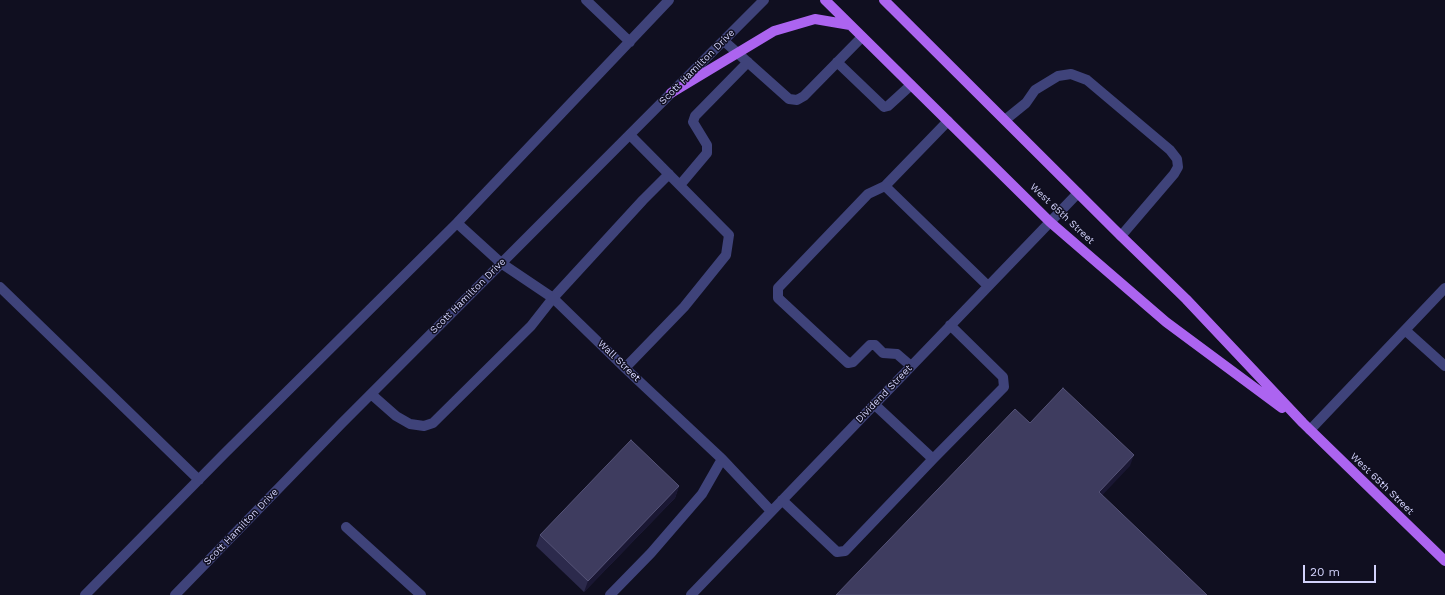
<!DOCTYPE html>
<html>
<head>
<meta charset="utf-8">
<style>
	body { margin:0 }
	#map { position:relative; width:1445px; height:595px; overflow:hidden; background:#100f20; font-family:"Work Sans",sans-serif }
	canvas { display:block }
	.scale { position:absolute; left:1303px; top:565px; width:73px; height:18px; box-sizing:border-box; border:2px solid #d2d2fb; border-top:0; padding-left:5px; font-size:12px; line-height:14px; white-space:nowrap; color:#d2d2fb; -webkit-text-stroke:3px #100f20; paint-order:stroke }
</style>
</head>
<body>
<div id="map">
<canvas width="1445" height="595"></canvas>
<div class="scale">20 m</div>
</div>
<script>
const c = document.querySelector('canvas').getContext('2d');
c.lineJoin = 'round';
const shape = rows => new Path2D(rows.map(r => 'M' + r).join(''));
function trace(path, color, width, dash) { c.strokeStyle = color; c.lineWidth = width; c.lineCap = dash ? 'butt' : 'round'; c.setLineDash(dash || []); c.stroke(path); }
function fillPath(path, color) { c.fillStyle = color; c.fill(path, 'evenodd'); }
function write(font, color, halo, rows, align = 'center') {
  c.font = font + ' "Work Sans",sans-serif'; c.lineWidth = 3; c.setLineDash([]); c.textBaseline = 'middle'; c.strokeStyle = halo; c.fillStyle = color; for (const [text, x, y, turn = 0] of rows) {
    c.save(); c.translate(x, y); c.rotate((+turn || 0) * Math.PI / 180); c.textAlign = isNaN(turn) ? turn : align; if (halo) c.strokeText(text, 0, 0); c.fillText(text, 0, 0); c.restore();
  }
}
trace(shape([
	[586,0,630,42],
	[724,41,789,99,797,100,804,96,862,37],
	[837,62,884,107,888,106,911,85],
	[1005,120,1026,103,1035,90,1058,76,1071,74,1087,80,1170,150,1177,159,1178,167,1174,174,1121,236],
	[680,185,707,153,707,145,693,122,695,116,748,62],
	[885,186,988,286],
	[457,223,501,263,553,298,625,368,722,459,771,511],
	[0,287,199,480],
	[1405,330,1445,366],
	[911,366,897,354,883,353,875,345,870,345,853,362,848,363,778,298,778,288,868,194,885,186,948,121],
	[625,368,684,307,726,255,729,235,630,135],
	[371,394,396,416,410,424,424,426,433,423,531,326,553,298,643,200,669,174],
	[1310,430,1445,288],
	[933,459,1004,387,1003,377,950,325],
	[782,500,837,552,845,551,933,459,874,404],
	[346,527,421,595],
	[85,595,225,453,457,223,669,0],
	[175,595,342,423,764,0],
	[610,595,651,553,702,494,722,459],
	[691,595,1078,193]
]), '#3f437a', 10);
trace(shape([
	[825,0,1050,222,1166,322,1282,408],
	[884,0,1121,236,1186,299,1303,423,1445,561],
	[671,93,774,31,815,19,850,25]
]), '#ac64f0', 10);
fillPath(shape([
	[679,486,675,498,584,592,536,546,540,535]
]), '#2c2a4c');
fillPath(shape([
	[1134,455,1130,466,1095,503,1099,492],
	[679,486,675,498,584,592,588,581]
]), '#1a1733');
const building = shape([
	[1063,388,1134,455,1099,492,1207,595,836,595,1015,409,1030,423,1063,388],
	[631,440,679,486,588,581,540,535,631,440]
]);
fillPath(building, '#3e3c5f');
trace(building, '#555377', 1);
write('10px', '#d2d2fb', '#100f20', [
	["Scott Hamilton Drive",697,67,-45],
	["West 65th Street",1062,214,43],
	["Scott Hamilton Drive",468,296,-45],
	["Wall Street",619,361,44],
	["Dividend Street",884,394,-46],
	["West 65th Street",1382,484,44],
	["Scott Hamilton Drive",241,527,-46]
]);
</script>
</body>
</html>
